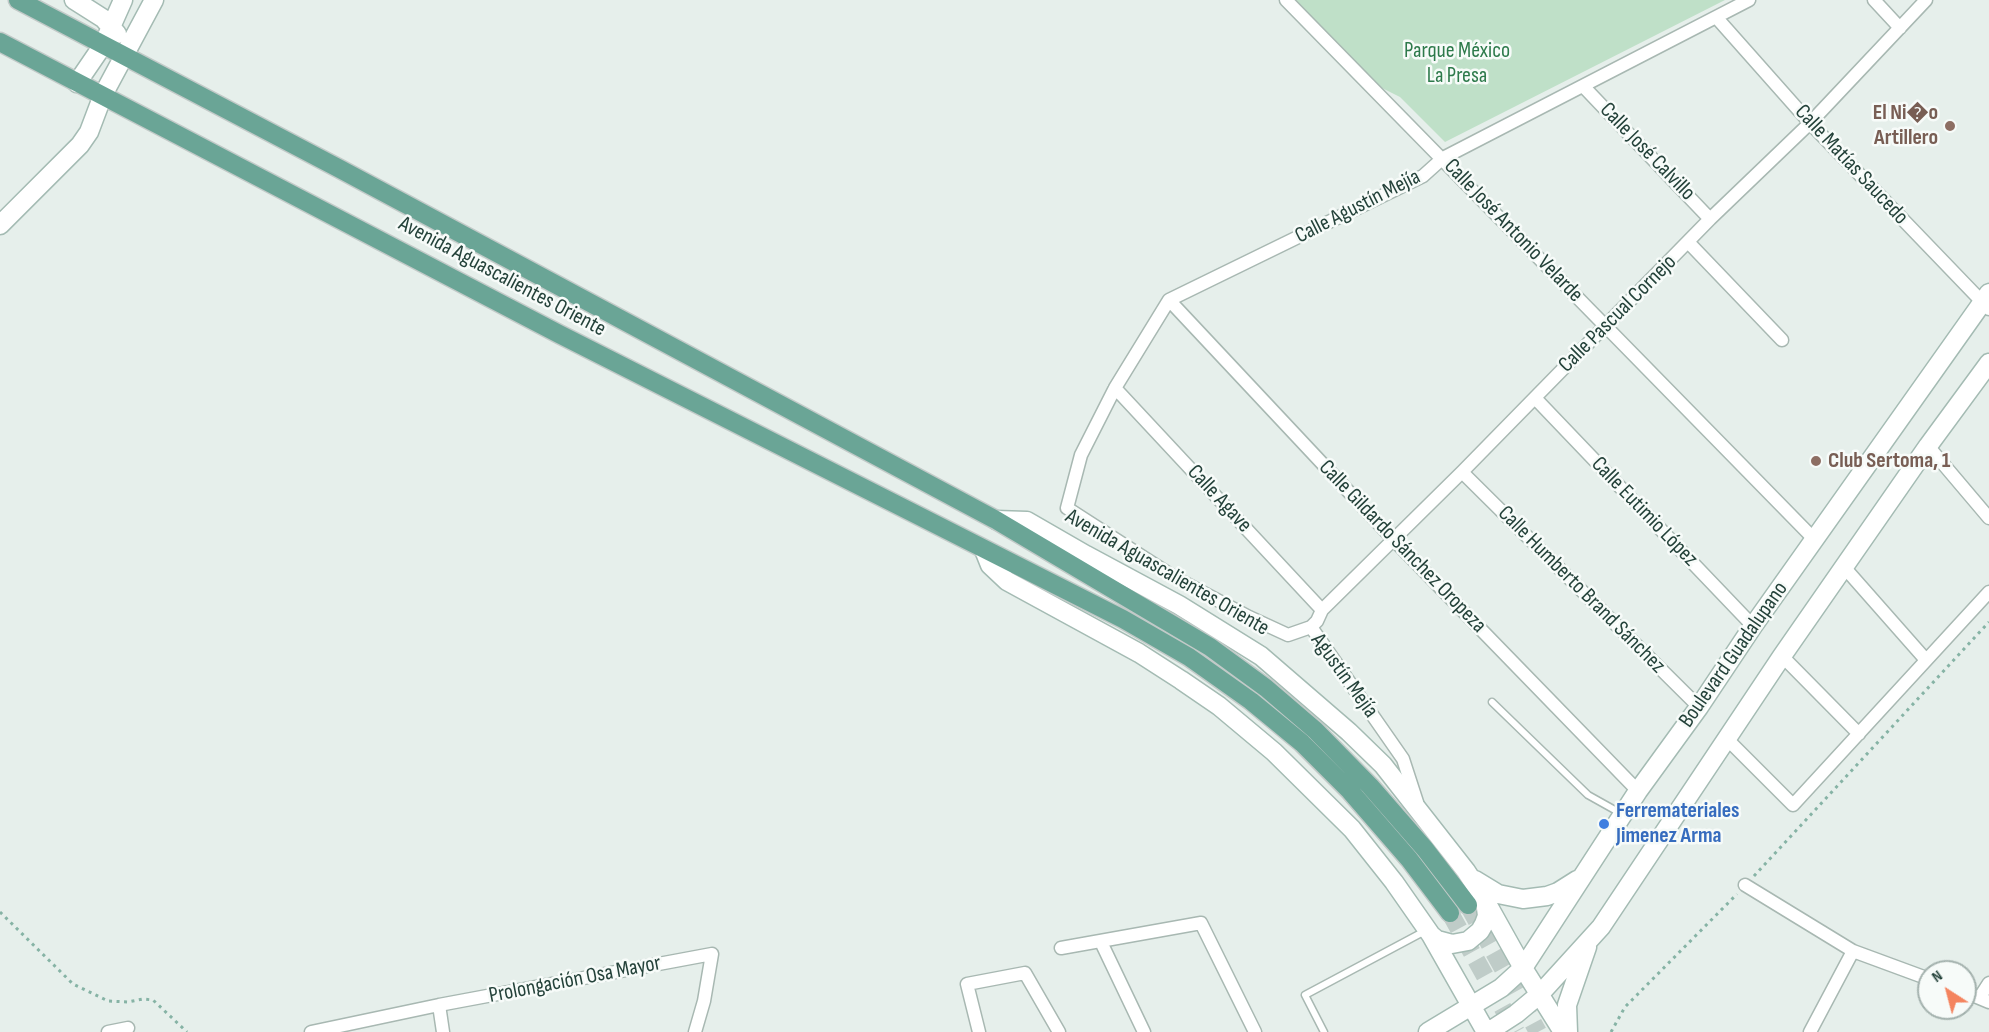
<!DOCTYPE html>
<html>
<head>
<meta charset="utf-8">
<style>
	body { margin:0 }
	#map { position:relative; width:1989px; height:1032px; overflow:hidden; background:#e6efeb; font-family:"Sofia Sans Condensed",sans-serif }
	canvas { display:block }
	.north { position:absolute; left:1917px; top:960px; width:60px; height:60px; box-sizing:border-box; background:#f7fbf9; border:2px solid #a3b1ad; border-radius:50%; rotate:324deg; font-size:16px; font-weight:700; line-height:24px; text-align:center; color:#24423a }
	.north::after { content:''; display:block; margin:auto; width:21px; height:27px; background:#f4845f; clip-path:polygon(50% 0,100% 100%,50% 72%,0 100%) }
</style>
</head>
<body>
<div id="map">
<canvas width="1989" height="1032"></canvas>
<div class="north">N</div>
</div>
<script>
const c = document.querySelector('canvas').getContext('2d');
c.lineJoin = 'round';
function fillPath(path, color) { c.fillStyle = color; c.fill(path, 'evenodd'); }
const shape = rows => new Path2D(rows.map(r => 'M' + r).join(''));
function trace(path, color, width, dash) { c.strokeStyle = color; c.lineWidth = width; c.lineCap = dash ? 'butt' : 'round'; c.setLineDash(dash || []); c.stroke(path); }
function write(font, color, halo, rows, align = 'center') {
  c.font = font + ' "Sofia Sans Condensed",sans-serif'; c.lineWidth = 5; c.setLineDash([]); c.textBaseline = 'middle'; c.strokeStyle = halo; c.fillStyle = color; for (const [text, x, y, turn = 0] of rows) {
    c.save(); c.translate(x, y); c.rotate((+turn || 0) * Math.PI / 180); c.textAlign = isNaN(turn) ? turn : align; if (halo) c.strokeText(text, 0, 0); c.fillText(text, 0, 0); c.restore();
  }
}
fillPath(shape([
	[1295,0,1725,0,1445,142,1400,97,1382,88]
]), '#bfe0c8');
trace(shape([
	[1468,905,1538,1032],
	[1450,913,1516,1032]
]), '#bfccc8', 18, [18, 9]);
const lane = shape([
	[1492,702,1588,795,1622,814],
	[1324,1032,1305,995,1425,931]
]);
const street = shape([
	[1286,0,1815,540],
	[1749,0,1443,158,1423,176,1169,300,1115,388,1081,455,1067,508,1174,577,1249,617,1288,635,1311,627,1317,621,1322,610,1462,472,1710,219,1810,123,1926,0],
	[1874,0,1900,28],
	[1716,17,1810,123,1989,309],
	[1583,86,1710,219],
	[1689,243,1782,340],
	[1169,300,1394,540,1638,791],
	[1115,388,1322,610],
	[1535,398,1753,626],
	[1928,446,1989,518],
	[1462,472,1699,707],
	[1844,567,1926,660],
	[1311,627,1403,759,1417,802],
	[1782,656,1859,734],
	[1726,738,1793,805,1989,592],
	[1745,885,1853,951,1929,979],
	[1101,942,1144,1032],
	[1061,948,1201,923,1255,1032],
	[1965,992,1989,1002],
	[1980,997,1989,983],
	[439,1005,443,1032],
	[108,1032,128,1028],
	[311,1032,439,1005,712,954,704,1001,695,1032],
	[979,1032,967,984,1025,973,1059,1032],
	[1810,1032,1853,951]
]);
const secondary = shape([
	[74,0,104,19,117,34],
	[77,83,103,45,123,0],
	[0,225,80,145,89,132,103,95,154,0],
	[996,520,1027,521,1086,555,1179,605,1261,656,1349,732,1383,765,1466,871,1485,900,1523,968,1563,1032],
	[984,550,990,565,1007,581,1139,653,1181,680,1219,706,1274,752,1352,829,1394,882,1431,935,1486,1032],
	[1475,880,1498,894,1523,899,1547,896,1558,892,1577,880],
	[1431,935,1437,940,1452,944,1468,941,1480,931,1484,924,1487,916,1485,900],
	[1428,1032,1501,988,1523,968,1638,791,1699,707,1753,626,1989,293],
	[1488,1032,1516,1014,1540,994,1601,927,1782,656,1928,446,1989,363],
	[1568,1032,1567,1005,1587,947]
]);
const primary = shape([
	[18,0,340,169,996,520,1210,647,1266,688,1315,730,1370,786,1425,849,1468,905],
	[0,42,559,334,1123,619,1189,657,1251,701,1302,743,1350,791,1409,859,1450,913]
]);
trace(lane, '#a8b8b2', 9);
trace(street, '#a8b8b2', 15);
trace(secondary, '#a4bbb3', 21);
trace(primary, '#c2cac8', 21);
trace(shape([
	[1754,876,1989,622],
	[0,912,73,984,108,1001,128,1002,143,999,153,1000,187,1032],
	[1611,1032,1625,1007,1737,894]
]), '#86b3a5', 3, [3, 4.5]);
trace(lane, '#fff', 6);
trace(street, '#fff', 12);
trace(secondary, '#fff', 18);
trace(primary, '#6aa596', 18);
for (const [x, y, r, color] of [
	[1950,126,6,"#8d6e63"],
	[1816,461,6,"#8d6e63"],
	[1604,824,6,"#3f7fe0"]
]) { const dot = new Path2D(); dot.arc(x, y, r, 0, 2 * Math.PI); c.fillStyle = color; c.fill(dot); trace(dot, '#f7fbf9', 2); }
write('22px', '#2d7a4b', '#f7fbf9', [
	["Parque México",1457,51],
	["La Presa",1457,76]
]);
write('bold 22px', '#785e54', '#f7fbf9', [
	["El Ni�o",1938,113],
	["Artillero",1938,138],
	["Club Sertoma, 1",1828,461,"left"]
], 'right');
write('22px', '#24423a', '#f7fbf9', [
	["Calle José Calvillo",1647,152,46],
	["Calle Matías Saucedo",1851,165,47],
	["Calle Agustín Mejía",1358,207,-27],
	["Calle José Antonio Velarde",1513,231,46],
	["Avenida Aguascalientes Oriente",502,277,28],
	["Calle Pascual Cornejo",1618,314,-45],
	["Calle Agave",1219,499,47],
	["Calle Eutimio López",1644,512,46],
	["Calle Gildardo Sánchez Oropeza",1402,547,46],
	["Avenida Aguascalientes Oriente",1167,573,30],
	["Calle Humberto Brand Sánchez",1581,590,45],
	["Boulevard Guadalupano",1734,655,-55],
	["Agustín Mejía",1344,676,54],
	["Prolongación Osa Mayor",575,980,-11]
]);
write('bold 22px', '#366cbe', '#f7fbf9', [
	["Ferremateriales",1616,811],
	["Jimenez Arma",1616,836]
], 'left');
</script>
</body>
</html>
